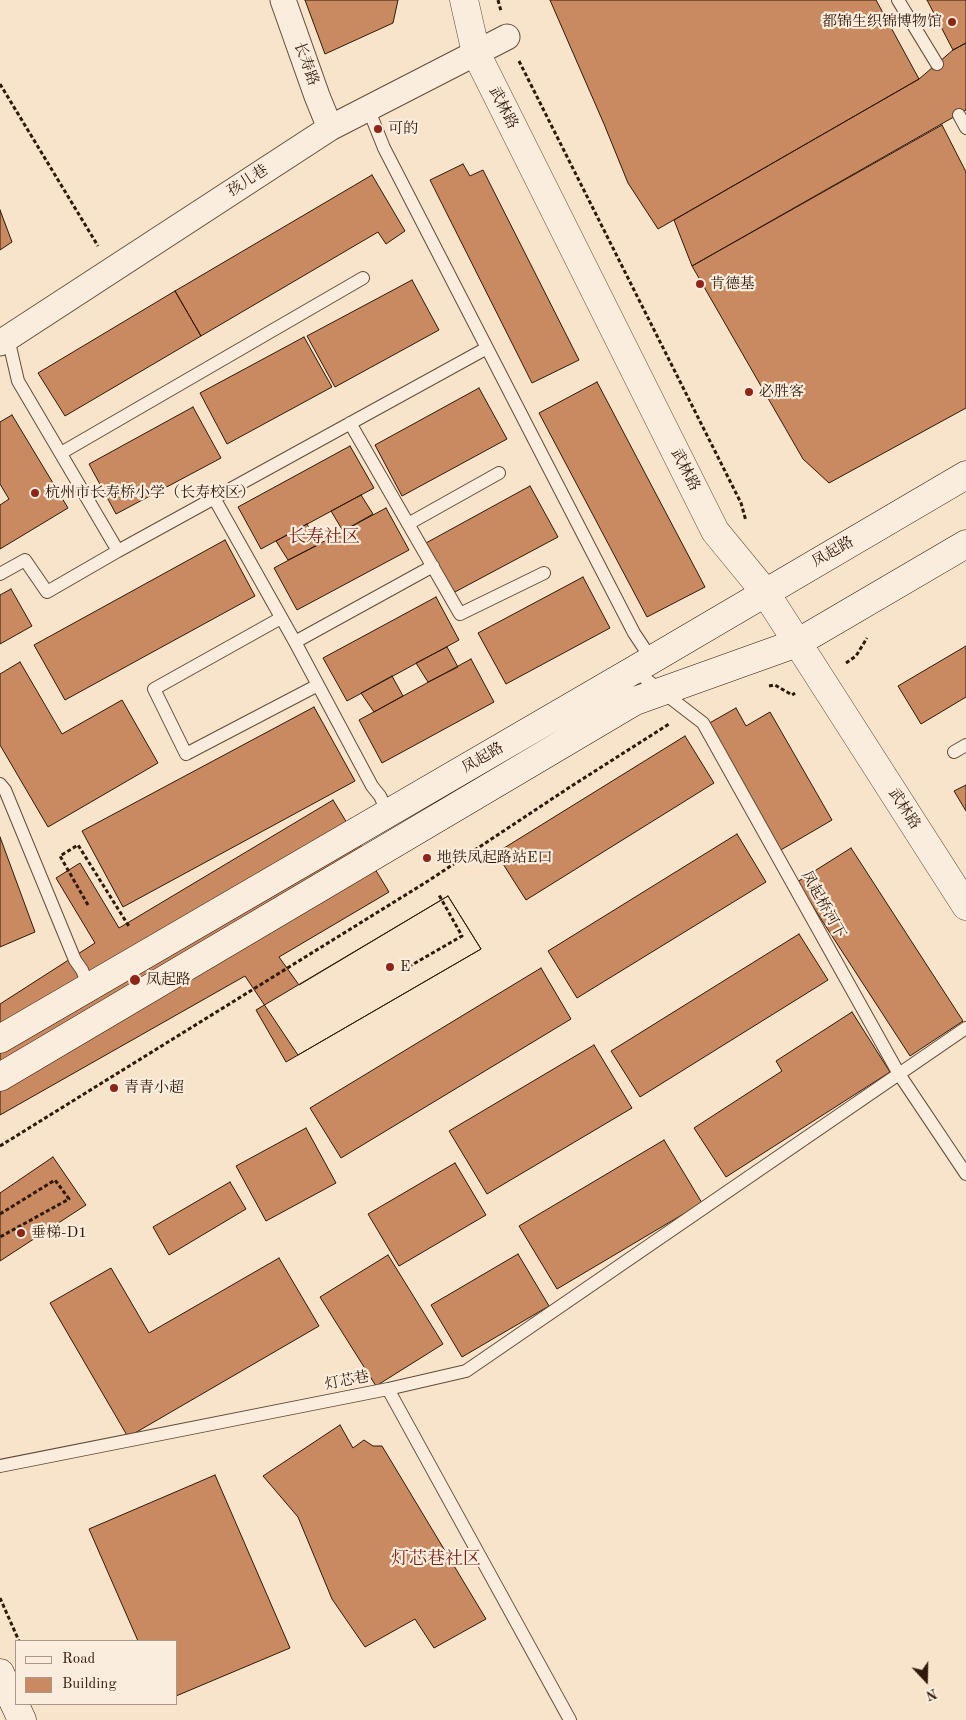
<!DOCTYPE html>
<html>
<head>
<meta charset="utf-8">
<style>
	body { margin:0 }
	#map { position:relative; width:966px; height:1720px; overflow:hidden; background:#f7e4ca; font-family:"Old Standard TT",serif }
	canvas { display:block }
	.legend { position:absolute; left:15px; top:1640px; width:162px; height:65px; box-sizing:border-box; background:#faeddd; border:1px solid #a99888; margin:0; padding:6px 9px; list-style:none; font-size:15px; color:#301909 }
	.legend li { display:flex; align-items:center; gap:10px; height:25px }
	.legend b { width:25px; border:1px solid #a99888 }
	.north { position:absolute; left:901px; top:1655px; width:50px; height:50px; -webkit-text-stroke:4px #faeddd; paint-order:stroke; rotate:159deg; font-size:14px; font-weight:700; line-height:20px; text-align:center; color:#301909 }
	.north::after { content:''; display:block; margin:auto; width:18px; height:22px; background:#301909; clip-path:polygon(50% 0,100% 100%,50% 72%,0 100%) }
</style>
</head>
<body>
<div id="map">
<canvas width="966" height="1720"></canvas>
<ul class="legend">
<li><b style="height:6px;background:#faeddd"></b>Road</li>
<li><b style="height:14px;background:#ca8a61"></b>Building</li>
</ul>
<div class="north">N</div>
</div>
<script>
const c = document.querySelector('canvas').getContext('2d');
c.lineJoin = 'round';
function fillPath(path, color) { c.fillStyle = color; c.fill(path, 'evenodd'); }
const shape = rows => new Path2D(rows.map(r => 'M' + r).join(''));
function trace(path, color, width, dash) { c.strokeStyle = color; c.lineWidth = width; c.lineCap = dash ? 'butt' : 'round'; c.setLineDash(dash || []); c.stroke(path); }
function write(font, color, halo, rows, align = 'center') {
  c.font = font + ' "Old Standard TT","Noto Serif SC",serif'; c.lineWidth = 4.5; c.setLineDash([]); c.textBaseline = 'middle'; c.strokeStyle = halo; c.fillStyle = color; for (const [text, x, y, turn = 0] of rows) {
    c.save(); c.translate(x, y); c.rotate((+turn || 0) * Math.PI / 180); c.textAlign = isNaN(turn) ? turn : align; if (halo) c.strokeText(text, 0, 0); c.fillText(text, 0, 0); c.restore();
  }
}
const building = shape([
	[305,0,398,0,393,23,325,54,305,0],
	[550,0,876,0,919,79,658,229,628,183,604,124,550,0],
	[927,0,966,0,966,43,953,50,927,0],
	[966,43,966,110,692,266,674,220,919,79,953,50,966,43],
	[942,125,966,172,966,408,829,483,803,459,692,266,942,125],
	[463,164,470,176,483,170,579,360,532,383,430,180,463,164],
	[372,175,405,231,386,244,378,232,201,336,175,291,372,175],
	[0,210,12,242,0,250,0,210],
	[412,280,439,330,335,387,307,336,412,280],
	[175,291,201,336,65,416,38,373,175,291],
	[304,337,332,387,227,444,200,393,304,337],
	[597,382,705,587,647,617,539,413,597,382],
	[479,388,507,439,402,496,375,445,479,388],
	[193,407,221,458,116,514,89,464,193,407],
	[12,415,68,508,0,549,0,505,9,499,0,484,0,422,12,415],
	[350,446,374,488,261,549,238,507,350,446],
	[530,486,558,537,453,593,426,543,530,486],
	[361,495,373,514,343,531,331,511,361,495],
	[386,508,409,550,297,610,274,568,386,508],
	[307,524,318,545,288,560,276,541,307,524],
	[225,540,255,596,65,700,34,645,225,540],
	[583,577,610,628,506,684,478,633,583,577],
	[11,589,32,626,0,644,0,595,11,589],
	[436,597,459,640,347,701,323,658,436,597],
	[966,646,966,697,921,724,898,686,966,646],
	[447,647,458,667,428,682,416,663,447,647],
	[471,659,494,702,382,763,359,720,471,659],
	[20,662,62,734,122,700,158,763,48,827,0,745,0,674,20,662],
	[392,676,403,696,374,712,361,693,392,676],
	[314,707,355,781,123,907,82,831,314,707],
	[736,708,746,726,770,712,832,820,779,851,706,725,736,708],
	[685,736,714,783,526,900,496,853,685,736],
	[966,785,966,811,954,791,966,785],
	[333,800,389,892,279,957,299,985,448,896,481,949,298,1055,245,976,0,1115,0,1004,95,943,56,878,80,863,119,928,333,800],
	[737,834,766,882,577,998,548,951,737,834],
	[0,837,35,932,0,947,0,837],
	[851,848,963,1021,910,1056,797,882,851,848],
	[448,896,481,949,286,1062,256,1010,448,896],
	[799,934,828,980,640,1097,611,1051,799,934],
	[541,968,571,1019,341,1158,310,1108,541,968],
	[852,1012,890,1072,726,1177,694,1128,782,1071,776,1061,852,1012],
	[594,1045,632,1108,487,1194,449,1131,594,1045],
	[306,1128,336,1183,266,1221,236,1166,306,1128],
	[664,1140,702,1203,557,1289,519,1226,664,1140],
	[53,1157,86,1205,0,1261,0,1193,53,1157],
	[455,1163,486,1215,399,1266,368,1214,455,1163],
	[230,1182,246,1209,169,1255,153,1227,230,1182],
	[518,1254,549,1306,462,1357,431,1305,518,1254],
	[388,1255,443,1344,376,1386,320,1297,388,1255],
	[279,1258,319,1326,128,1437,50,1303,111,1268,149,1333,279,1258],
	[340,1425,353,1448,364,1440,373,1446,382,1446,486,1619,434,1648,415,1619,365,1647,332,1599,298,1517,263,1476,340,1425],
	[215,1475,290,1648,176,1696,176,1641,138,1641,89,1529,215,1475]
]);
fillPath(building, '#ca8a61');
trace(building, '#301909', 1);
const service = shape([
	[898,0,937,64],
	[368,108,384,148,539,449,634,633,652,660],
	[959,115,966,128],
	[8,338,18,381,118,551,487,348],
	[350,423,460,614,544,573],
	[61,453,363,278],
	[214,498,295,642,372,786,380,796,388,813],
	[408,524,499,473],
	[0,574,25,560,47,592,118,551],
	[281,618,154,689,186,754,318,685],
	[295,642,433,566],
	[634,670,703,723,899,1074,966,1174],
	[954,752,966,745],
	[0,784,5,790,75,960,82,970,89,987],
	[388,1389,466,1371,966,1028],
	[0,1466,388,1389,570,1720]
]);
const minor = shape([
	[283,0,317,96,330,128],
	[0,343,330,128,507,37]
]);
const tertiary = shape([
	[464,0,476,53,715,531,765,592,966,906]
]);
const secondary = shape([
	[0,1039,634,670,966,475],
	[0,1077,635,701,797,643,966,544],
	[0,1673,22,1720]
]);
trace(service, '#624c39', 14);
trace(minor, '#624c39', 27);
trace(tertiary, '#624c39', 29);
trace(secondary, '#301909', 29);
trace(shape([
	[498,0,501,11],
	[519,61,741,503,746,521],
	[0,84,98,246],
	[846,663,856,656,867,638],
	[769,686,775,685,792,695,795,693],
	[88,905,60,856,78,845,130,928],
	[403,970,462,936,439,895],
	[0,1146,428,881,570,787,669,724],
	[0,1214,55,1180,69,1199,0,1237],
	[0,1598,19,1641]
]), '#301909', 3, [4, 2.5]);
trace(service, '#faeddd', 12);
trace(minor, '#faeddd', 25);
trace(tertiary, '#faeddd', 28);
trace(secondary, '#faeddd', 28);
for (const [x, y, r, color] of [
	[952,22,5,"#8f2418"],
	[378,129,5,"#8f2418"],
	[700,284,5,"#8f2418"],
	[749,392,5,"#8f2418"],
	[35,493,5,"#8f2418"],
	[427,858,5,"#8f2418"],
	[390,967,5,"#8f2418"],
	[135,980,6,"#8f2418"],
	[114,1088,5,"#8f2418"],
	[21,1233,5,"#8f2418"]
]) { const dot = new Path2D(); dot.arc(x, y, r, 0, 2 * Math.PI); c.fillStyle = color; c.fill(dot); trace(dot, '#faeddd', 2); }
write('15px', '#301909', '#faeddd', [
	["都锦生织锦博物馆",942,22,"right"],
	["可的",388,129],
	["肯德基",710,284],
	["必胜客",759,392],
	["杭州市长寿桥小学（长寿校区）",45,493],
	["地铁凤起路站E口",437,858],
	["E",400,967],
	["凤起路",146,980],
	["青青小超",124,1088],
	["垂梯-D1",31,1233]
], 'left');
write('15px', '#301909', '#faeddd', [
	["长寿路",306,64,70],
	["武林路",503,108,63],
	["孩儿巷",248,181,-33],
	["武林路",685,470,63],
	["凤起路",833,552,-30],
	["凤起路",483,758,-30],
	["武林路",904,809,57],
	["凤起桥河下",823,905,61],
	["灯芯巷",347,1381,-11]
]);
write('18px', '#7a1f14', '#faeddd', [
	["长寿社区",324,537],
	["灯芯巷社区",436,1559]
]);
</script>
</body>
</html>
